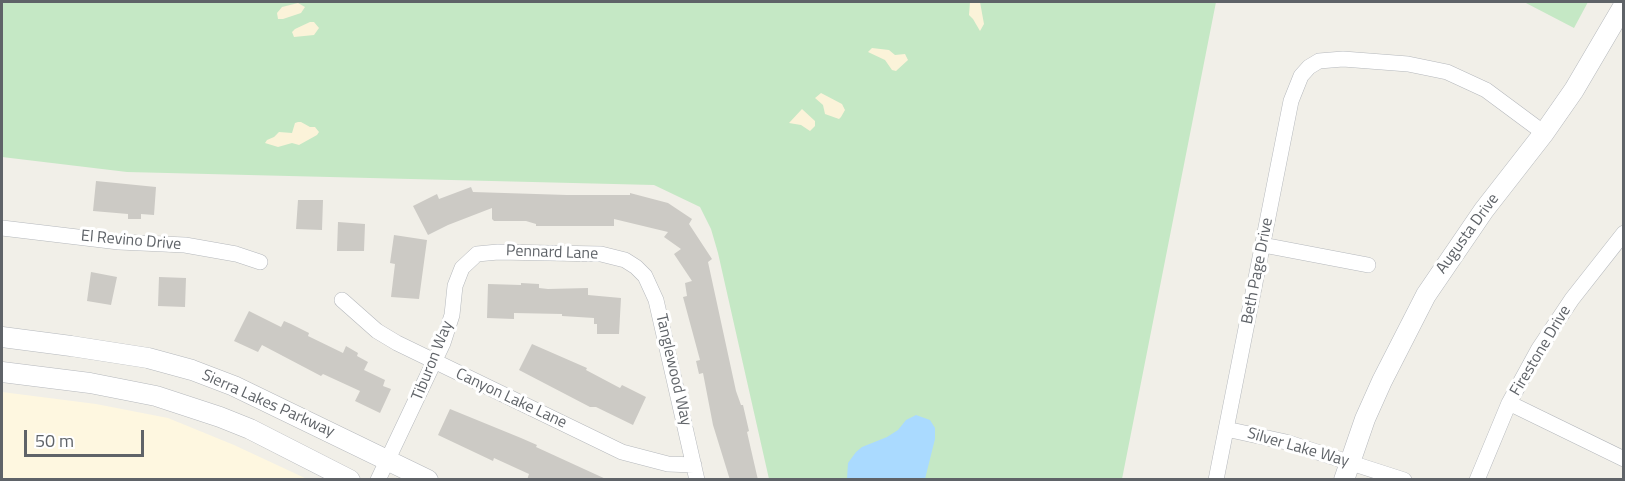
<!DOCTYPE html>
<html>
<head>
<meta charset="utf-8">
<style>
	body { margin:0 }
	#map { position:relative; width:1625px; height:481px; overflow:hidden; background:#f1efe8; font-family:"Titillium Web",sans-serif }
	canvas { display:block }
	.frame { position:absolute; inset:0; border:3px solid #5f6368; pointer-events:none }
	.scale { position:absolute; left:24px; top:430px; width:120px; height:27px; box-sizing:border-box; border:3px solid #5f6368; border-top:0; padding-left:8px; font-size:18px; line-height:21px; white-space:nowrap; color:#5f6368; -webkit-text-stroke:4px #fff; paint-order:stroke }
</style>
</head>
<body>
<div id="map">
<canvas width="1625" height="481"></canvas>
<div class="frame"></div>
<div class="scale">50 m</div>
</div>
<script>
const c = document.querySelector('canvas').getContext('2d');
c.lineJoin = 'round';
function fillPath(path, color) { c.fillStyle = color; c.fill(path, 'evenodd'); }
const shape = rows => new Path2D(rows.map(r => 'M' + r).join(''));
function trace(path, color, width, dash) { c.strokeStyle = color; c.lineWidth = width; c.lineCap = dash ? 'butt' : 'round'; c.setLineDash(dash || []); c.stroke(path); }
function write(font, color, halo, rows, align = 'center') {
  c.font = font + ' "Titillium Web",sans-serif'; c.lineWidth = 6; c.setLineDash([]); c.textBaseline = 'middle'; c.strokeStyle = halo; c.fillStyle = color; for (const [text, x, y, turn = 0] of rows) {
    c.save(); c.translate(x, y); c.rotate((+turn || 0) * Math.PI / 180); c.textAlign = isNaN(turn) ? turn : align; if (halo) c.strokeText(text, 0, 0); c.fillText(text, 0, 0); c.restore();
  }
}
fillPath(shape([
	[2,392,96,404,168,418,234,445,307,479,2,479]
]), '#fef7e0');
fillPath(shape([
	[2,2,1216,2,1122,479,769,479,718,253,711,229,700,207,654,185,127,172,2,157],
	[1524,2,1588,2,1574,28]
]), '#c5e8c5');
fillPath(shape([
	[970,2,980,2,984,24,980,31,973,19,969,15],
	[298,3,305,7,301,13,283,19,278,19,277,13,282,7],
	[310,22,314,22,319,28,314,35,294,37,292,32,295,29],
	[872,48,889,50,895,55,905,54,908,60,896,71,892,70,885,60,868,52],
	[821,93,842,104,845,110,841,117,839,119,825,114,823,105,815,98],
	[802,109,815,121,815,126,810,131,801,125,789,123],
	[298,122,301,122,310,127,315,127,319,132,317,135,299,145,292,143,278,147,265,143,267,140,274,137,279,132,292,133,295,123]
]), '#fbf3d9');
fillPath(shape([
	[916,415,930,420,935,428,935,439,925,479,847,479,848,463,856,452,862,447,887,437,898,430,906,420]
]), '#aadaff');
fillPath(shape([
	[96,181,156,187,154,215,141,214,141,219,128,219,128,214,93,211],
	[471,187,473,192,567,195,630,195,630,193,668,203,692,219,689,224,712,259,708,262,736,391,741,405,743,405,749,431,747,432,758,480,730,480,713,425,703,373,699,374,696,361,700,360,683,297,687,296,685,283,692,281,674,254,681,249,664,237,668,232,614,219,614,226,536,226,536,224,526,221,494,221,492,219,492,208,448,225,428,235,413,206,437,194,439,199],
	[298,200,323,200,322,230,296,229],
	[338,222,365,224,364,251,337,251],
	[394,235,427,240,419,299,391,297,395,264,390,263],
	[91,272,117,277,111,305,87,301],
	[159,277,186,278,185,307,158,306],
	[521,283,539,284,539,288,548,289,588,288,588,295,621,298,619,334,597,334,597,324,594,324,594,318,562,316,562,314,514,313,514,319,487,318,488,284,521,285],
	[249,311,281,327,284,321,291,324,309,333,308,336,343,353,346,346,358,353,357,356,368,362,364,370,385,380,383,386,391,389,380,413,355,401,360,391,323,374,321,376,262,345,258,352,234,341],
	[532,344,587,368,586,370,620,388,622,385,646,397,633,425,596,407,590,407,519,370],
	[450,409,521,438,537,445,536,447,608,480,527,480,529,474,494,458,493,461,438,435]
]), '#cccac5');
const minor = shape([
	[2,228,119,242,185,245,236,254,260,262],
	[1263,245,1368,265],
	[342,300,377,331,397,343,622,452,668,464,694,465],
	[1509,403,1624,459],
	[1226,429,1286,442,1404,480],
	[378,480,443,343,452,315,455,286,462,268,477,254,498,252,601,254,625,260,636,267,645,276,656,300,697,480],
	[1216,480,1291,101,1301,76,1309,67,1319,61,1343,59,1408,64,1447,72,1486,90,1544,133],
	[1477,480,1509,403,1538,350,1572,299,1624,233]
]);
const tertiary = shape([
	[2,337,71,346,148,358,192,370,234,386,428,480],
	[2,372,90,383,156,396,220,417,250,429,350,480],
	[1344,480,1365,419,1382,381,1426,295,1484,210,1544,133,1574,90,1624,5]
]);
trace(minor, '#b5b8bc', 16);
trace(tertiary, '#b5b8bc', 21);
trace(minor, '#fff', 15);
trace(tertiary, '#fff', 20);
write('16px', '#5f6368', '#fff', [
	["Augusta Drive",1468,234,-54],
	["El Revino Drive",131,241,5],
	["Pennard Lane",552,253,2],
	["Beth Page Drive",1258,271,-79],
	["Firestone Drive",1541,351,-59],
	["Tiburon Way",433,361,-68],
	["Tanglewood Way",673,370,77],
	["Canyon Lake Lane",511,399,25],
	["Sierra Lakes Parkway",268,404,24],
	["Silver Lake Way",1298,448,16]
]);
</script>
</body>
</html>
